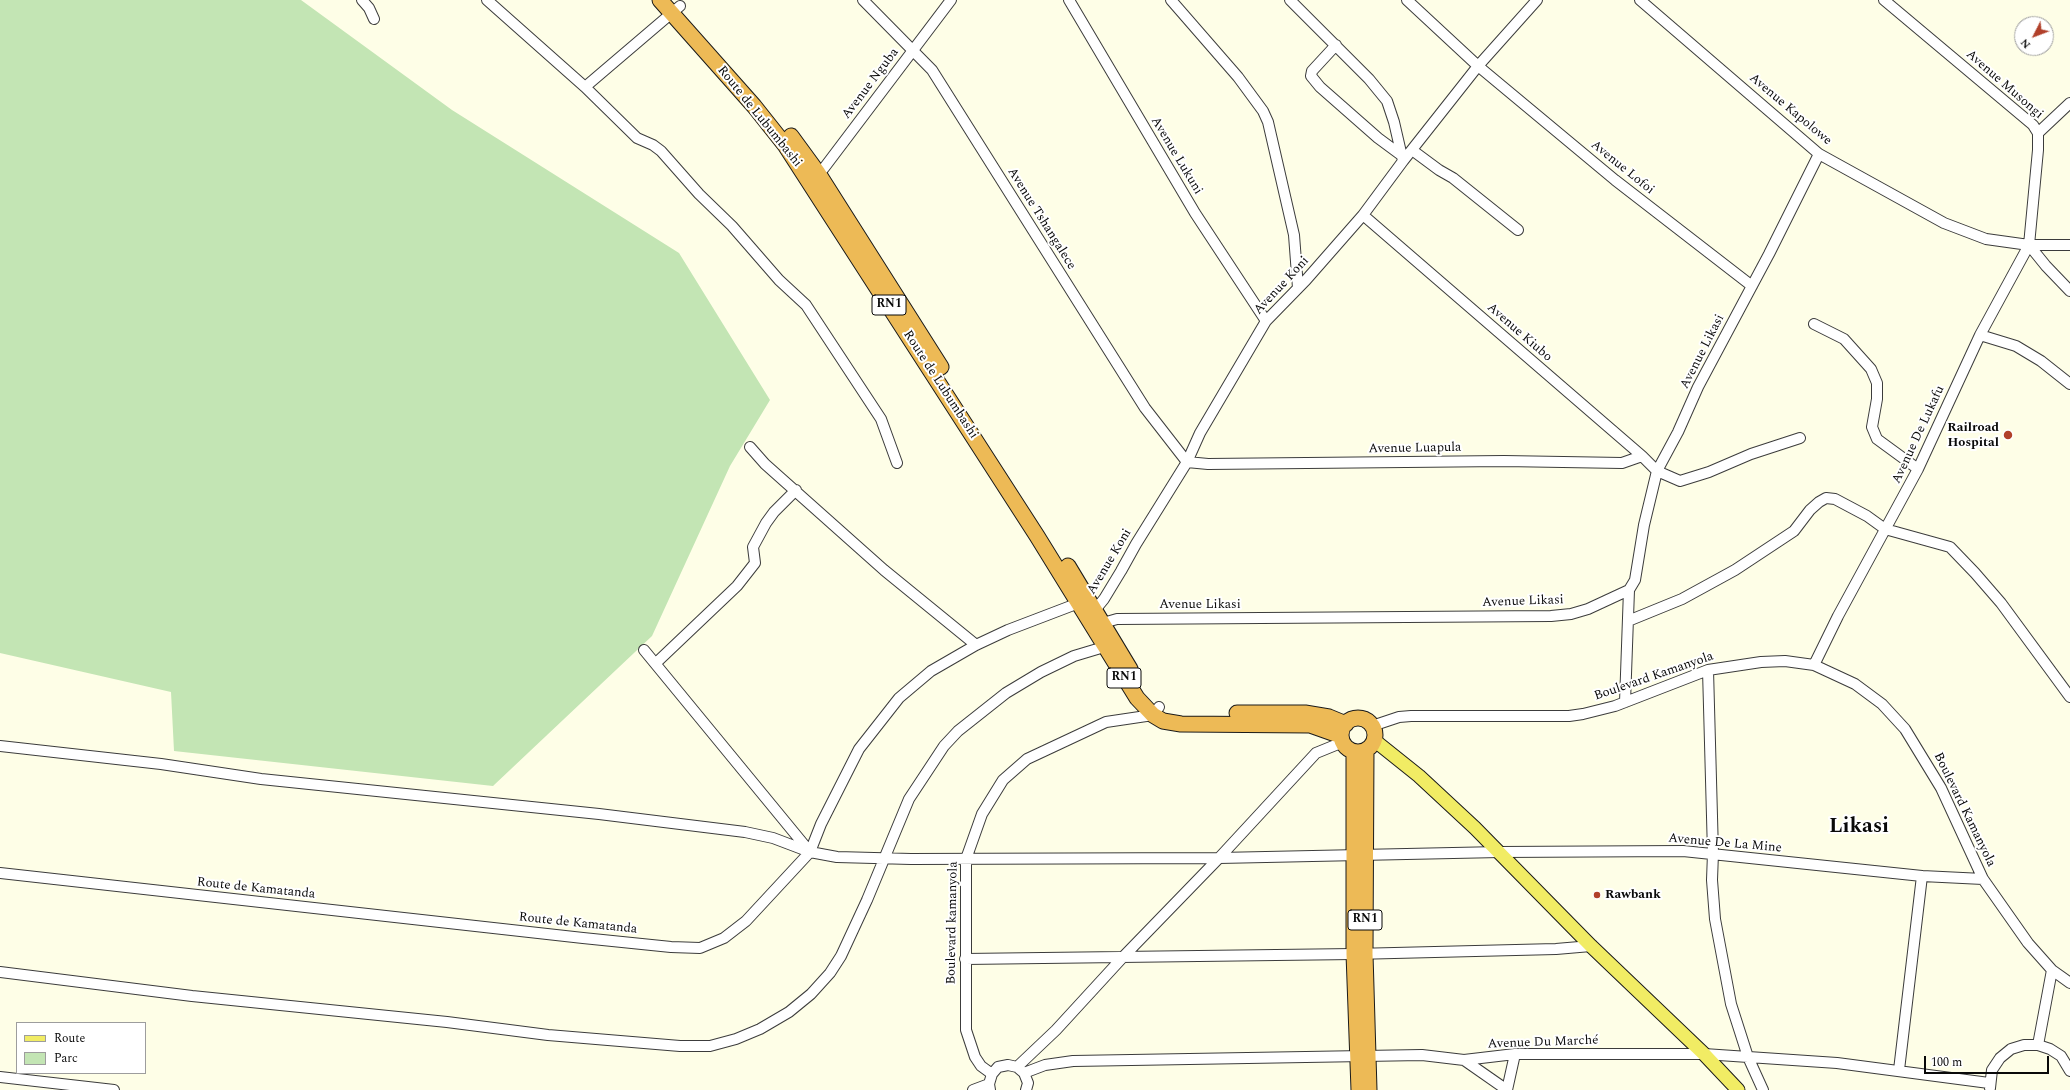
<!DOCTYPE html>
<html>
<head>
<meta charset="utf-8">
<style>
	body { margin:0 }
	#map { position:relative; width:2070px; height:1090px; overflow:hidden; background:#fefee7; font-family:Spectral,serif }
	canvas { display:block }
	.legend { position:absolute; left:16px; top:1022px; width:130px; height:52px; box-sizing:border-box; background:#fff; border:1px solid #9d9d9d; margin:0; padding:5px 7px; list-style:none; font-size:12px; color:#090909 }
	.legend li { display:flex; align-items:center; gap:8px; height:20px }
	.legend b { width:20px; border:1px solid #9d9d9d }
	.north { position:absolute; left:2014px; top:16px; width:40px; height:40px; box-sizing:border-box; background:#fff; border:1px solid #9d9d9d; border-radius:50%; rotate:228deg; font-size:11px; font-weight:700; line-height:16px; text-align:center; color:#090909 }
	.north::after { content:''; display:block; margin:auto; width:14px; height:18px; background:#b1402a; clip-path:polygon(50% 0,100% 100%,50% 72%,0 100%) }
	.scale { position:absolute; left:1924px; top:1056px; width:125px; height:18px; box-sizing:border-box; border:2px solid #090909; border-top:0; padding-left:5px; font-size:12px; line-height:14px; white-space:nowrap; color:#090909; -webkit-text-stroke:3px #fff; paint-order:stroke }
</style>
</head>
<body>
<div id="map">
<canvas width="2070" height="1090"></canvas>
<ul class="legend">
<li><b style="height:5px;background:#f1ec64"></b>Route</li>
<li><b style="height:11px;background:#c3e5b4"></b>Parc</li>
</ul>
<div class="north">N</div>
<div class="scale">100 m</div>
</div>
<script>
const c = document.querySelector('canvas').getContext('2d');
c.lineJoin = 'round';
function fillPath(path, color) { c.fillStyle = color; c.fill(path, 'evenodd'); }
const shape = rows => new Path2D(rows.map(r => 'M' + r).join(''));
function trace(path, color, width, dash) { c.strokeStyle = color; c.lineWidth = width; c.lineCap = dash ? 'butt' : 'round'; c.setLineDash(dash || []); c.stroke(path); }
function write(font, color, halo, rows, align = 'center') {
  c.font = font + ' Spectral,serif'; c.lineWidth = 4; c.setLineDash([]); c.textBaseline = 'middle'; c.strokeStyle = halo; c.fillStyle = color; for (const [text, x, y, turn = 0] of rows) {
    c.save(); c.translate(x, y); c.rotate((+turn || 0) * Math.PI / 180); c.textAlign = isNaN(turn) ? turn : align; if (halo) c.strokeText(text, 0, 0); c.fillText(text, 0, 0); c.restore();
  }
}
fillPath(shape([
	[0,0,301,0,452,110,679,253,770,400,730,466,652,636,493,786,174,751,171,692,0,653]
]), '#c3e5b4');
const minor = shape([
	[362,0,369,8,374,19],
	[487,0,585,87,680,6],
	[863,0,932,70,1145,408,1187,462,1208,464,1504,461,1622,463,1642,456],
	[1069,0,1195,213,1266,321],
	[1171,0,1238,77,1263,111,1268,122,1294,235,1298,288],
	[1290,0,1369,79,1387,101,1394,122,1403,161],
	[1407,0,1478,66,1615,180,1752,286],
	[1640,0,1819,154,1944,223,1986,239,2029,245,2070,245],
	[1336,45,1312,71,1311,76,1320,87,1378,138,1401,155],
	[585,87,637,138,653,145,661,151,699,194,732,226,779,280,806,305,881,419,897,463],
	[2038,133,2070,103],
	[1412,150,1439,170,1453,178,1518,230],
	[814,177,824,168,951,0],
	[1363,215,1642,456,1657,471,1680,481,1709,472,1751,454,1800,438],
	[2029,245,2046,266,2070,291],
	[1814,324,1844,339,1871,369,1877,383,1877,399,1872,427,1877,439,1918,469],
	[1980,335,2016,346,2041,361,2070,384],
	[750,447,765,464,884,570,976,645],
	[1091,612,1095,610,1104,599,1121,571,1136,544,1187,462,1200,433,1266,321,1306,280,1363,215,1403,161,1478,66,1537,0],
	[1628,621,1682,599,1735,570,1794,531,1810,510,1819,502,1826,498,1835,499,1867,516,1885,529,1950,547,1975,573,2001,603,2070,697],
	[1103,623,1117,619,1551,616,1571,614,1588,609,1629,590,1635,580,1644,525,1657,471,1678,432,1698,387,1769,254,1819,154],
	[644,650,810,852],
	[656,663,737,586,755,563,753,547,766,523,774,512,796,490],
	[1814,665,1838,616,1918,469,1980,335,2029,245,2038,150,2038,133,2033,125,1884,0],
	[1708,670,1713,853,1712,880,1715,919,1731,1004,1748,1057,1763,1090],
	[1625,702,1629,590],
	[1372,726,1399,717,1411,716,1569,716,1583,714,1615,706,1708,670,1761,662,1785,661,1814,665,1855,684,1882,704,1905,729,1941,788,1983,879,2028,943,2052,970,2070,983],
	[0,746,161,764,261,779,599,814,745,832,773,838,810,852,837,857,911,859,1219,858,1500,852,1683,851,1922,876,1983,879],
	[0,873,583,938,671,947,700,948,724,938,746,921,810,852,821,824,859,749,899,698,931,671,976,645,1008,630,1084,601],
	[965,959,1354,954,1556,949,1591,946],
	[0,972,192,996,447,1022,548,1035,680,1046,710,1046,736,1039,760,1029,789,1012,811,994,830,973,841,956,867,900,909,799,944,746,958,731,1006,693,1041,672,1074,656,1104,647],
	[2038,1045,2052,970],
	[1464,1060,1507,1090],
	[1017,1067,1056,1030,1123,957,1219,858,1316,753,1343,742],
	[1899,1070,1922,876],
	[1024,1073,1045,1065,1073,1061,1422,1055,1464,1060,1515,1054,1704,1054,1837,1063,1989,1083],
	[992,1074,981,1066,975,1057,966,1030,966,859,982,814,1003,780,1027,759,1106,722,1153,715,1159,707],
	[0,1077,114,1090],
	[1990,1088,1992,1070,2000,1058,2011,1049,2024,1045,2038,1045,2050,1049,2061,1056,2070,1071],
	[973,1090,989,1084],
	[990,1090,989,1084,992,1074,998,1067,1008,1065,1017,1067,1024,1073,1028,1083,1026,1090],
	[1507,1090,1515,1054]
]);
const major = shape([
	[1374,740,1419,776,1475,828,1591,946,1704,1054,1738,1090]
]);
const highway = shape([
	[660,0,754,106,785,145,1037,536,1137,698,1153,715,1163,721,1181,724,1310,725,1341,736],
	[791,136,818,173,941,367],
	[1068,566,1130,669],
	[1237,713,1305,713,1329,717,1346,724],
	'1341 735a17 17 0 1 1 34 0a17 17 0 1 1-34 0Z',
	[1366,750,1365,954,1369,1090],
	[1354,752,1354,954,1359,1090]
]);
trace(minor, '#3c3c3c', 12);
trace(major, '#1a1a1a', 15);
trace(highway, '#1a1a1a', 17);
trace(minor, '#fff', 10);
trace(major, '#f1ec64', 13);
trace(highway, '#edba56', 15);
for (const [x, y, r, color] of [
	[2008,435,5,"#b1402a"],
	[1597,895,4,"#b1402a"]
]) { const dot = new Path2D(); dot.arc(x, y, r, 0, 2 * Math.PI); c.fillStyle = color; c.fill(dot); trace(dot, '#fff', 1.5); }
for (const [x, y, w] of [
	[889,305,34],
	[1124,678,34],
	[1365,920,34]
]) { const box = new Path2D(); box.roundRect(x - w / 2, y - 10, w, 20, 3); c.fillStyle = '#fff'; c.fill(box); trace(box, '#090909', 1); }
write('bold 12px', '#090909', null, [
	["RN1",889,305],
	["RN1",1124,678],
	["RN1",1365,920]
]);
write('13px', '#090909', '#fff', [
	["Avenue Nguba",871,84,-53],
	["Avenue Musongi",2004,85,41],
	["Avenue Kapolowe",1790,110,40],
	["Route de Lubumbashi",759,117,51],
	["Avenue Lukuni",1176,156,59],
	["Avenue Lofoi",1622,168,39],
	["Avenue Tshangalece",1041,219,58],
	["Avenue Koni",1282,286,-47],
	["Avenue Kiubo",1519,333,41],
	["Avenue Likasi",1703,352,-63],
	["Route de Lubumbashi",940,385,57],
	["Avenue De Lukafu",1919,435,-65],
	["Avenue Luapula",1415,449,-1],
	["Avenue Koni",1110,562,-59],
	["Avenue Likasi",1523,602,-2],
	["Avenue Likasi",1200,605],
	["Boulevard Kamanyola",1654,677,-19],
	["Boulevard Kamanyola",1964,810,64],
	["Avenue De La Mine",1725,844,5],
	["Route de Kamatanda",256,889,6],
	["Boulevard kamanyola",953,923,-89],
	["Route de Kamatanda",578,924,6],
	["Avenue Du Marché",1543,1043,-2]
]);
write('bold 13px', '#090909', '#fff', [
	["Railroad",1999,428],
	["Hospital",1999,443],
	["Rawbank",1605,895,"left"]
], 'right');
write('bold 21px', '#090909', '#fff', [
	["Likasi",1859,828]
]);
</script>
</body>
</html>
